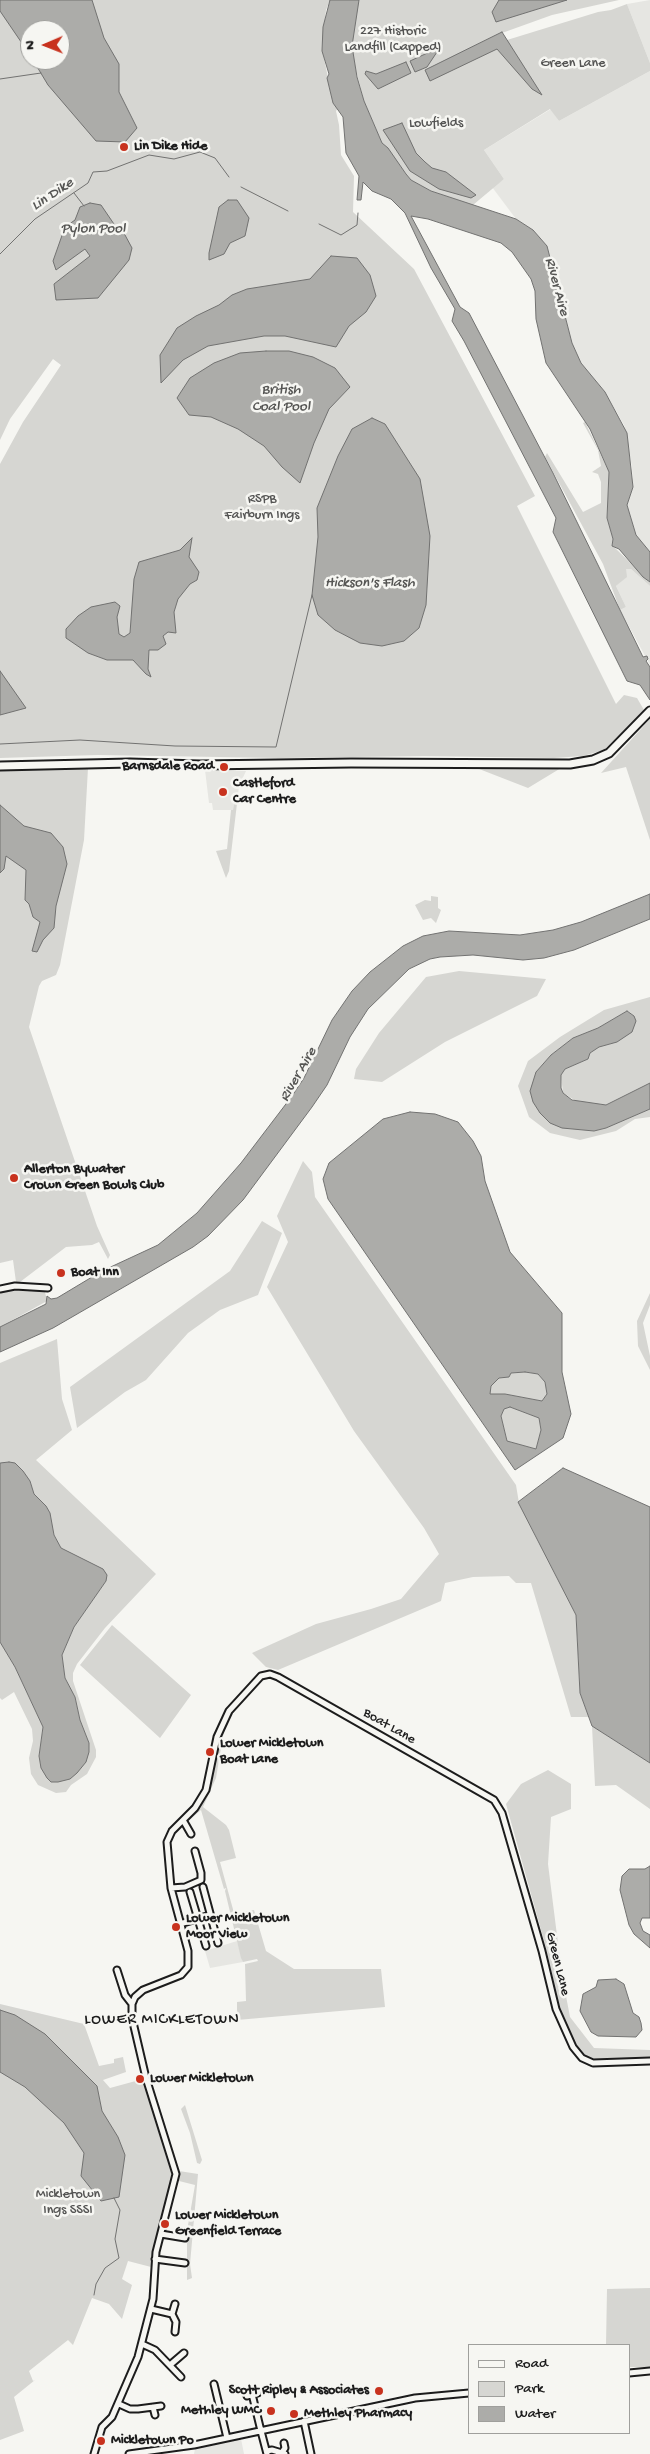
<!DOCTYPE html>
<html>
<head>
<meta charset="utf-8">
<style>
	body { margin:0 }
	#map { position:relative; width:650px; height:2454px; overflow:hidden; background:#f6f6f2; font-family:"Gochi Hand",sans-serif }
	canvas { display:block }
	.legend { position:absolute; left:468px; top:2344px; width:162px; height:90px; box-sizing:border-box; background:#f6f6f2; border:1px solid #9f9f9c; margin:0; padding:6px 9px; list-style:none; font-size:15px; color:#1c1c1c }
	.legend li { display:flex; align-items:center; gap:10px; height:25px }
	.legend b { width:25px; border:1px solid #9f9f9c }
	.north { position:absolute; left:20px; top:20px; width:50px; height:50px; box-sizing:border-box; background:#f6f6f2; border:1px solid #9f9f9c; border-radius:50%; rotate:269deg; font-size:14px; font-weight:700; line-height:20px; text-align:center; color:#1c1c1c }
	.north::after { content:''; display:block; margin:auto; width:18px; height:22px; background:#c8321e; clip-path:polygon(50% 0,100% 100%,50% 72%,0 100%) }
</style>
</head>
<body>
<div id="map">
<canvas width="650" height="2454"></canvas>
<ul class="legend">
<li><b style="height:6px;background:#f6f6f2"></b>Road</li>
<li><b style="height:14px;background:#d6d6d2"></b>Park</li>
<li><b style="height:14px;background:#acaca9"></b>Water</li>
</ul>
<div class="north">N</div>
</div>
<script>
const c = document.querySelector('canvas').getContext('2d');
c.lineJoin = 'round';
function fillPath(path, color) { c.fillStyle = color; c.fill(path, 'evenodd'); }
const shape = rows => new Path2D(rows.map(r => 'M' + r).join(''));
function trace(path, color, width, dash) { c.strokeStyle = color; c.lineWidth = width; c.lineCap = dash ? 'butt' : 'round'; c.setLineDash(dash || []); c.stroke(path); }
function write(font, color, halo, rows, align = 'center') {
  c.font = font + ' "Gochi Hand",sans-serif'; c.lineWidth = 5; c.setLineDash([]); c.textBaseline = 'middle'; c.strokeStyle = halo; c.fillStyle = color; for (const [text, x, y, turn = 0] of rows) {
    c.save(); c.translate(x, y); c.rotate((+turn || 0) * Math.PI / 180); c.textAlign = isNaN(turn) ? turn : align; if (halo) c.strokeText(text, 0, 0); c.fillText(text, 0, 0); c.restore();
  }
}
fillPath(shape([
	[650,0,650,63,627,4],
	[650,71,650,552,636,535,627,505,633,487,632,467,624,425,605,392,581,363,572,343,547,246,533,230,516,219,492,187,504,179,484,150,551,109,559,121],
	[626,569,631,569,650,586,650,665,620,610,626,607,616,586,626,577],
	[205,770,246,771,239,786,238,795,235,796,233,810,213,810,212,803,209,803],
	[237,1941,243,1962,210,1968,205,1951],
	[241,2439,244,2454,194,2454,195,2449]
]), '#e6e6e2');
fillPath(shape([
	[0,0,330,0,326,10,322,48,333,103,338,108,336,111,339,125,341,155,354,176,353,212,414,269,535,496,517,506,616,704,624,695,637,698,644,710,604,750,583,756,554,758,424,756,280,758,98,755,0,758,0,464,23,422,61,365,53,359,10,419,0,440],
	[30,30,60,30,60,60,30,60],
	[359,0,619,0,552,15,502,33,507,40,598,12,611,10,627,4,650,63,650,71,559,121,550,109,484,150,504,179,473,205,431,191,411,180,382,143,364,101,353,59,352,32],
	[585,422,609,472,607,518,613,539,612,545,650,582,650,586,631,569,626,569,627,577,616,586,626,607,620,610,603,564,545,457,547,453,583,512,601,503,601,482,598,474,592,472,601,466,598,450,583,423],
	[650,719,650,840,626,767,601,773],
	[474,767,529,769,561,768,528,788],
	[88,768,84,840,60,965,56,975,42,981,39,986,29,1027,97,1226,110,1255,108,1259,99,1242,92,1245,66,1247,20,1282,16,1282,13,1260,0,1263,0,770],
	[238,795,229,871,226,878,216,851,227,849,231,810,233,810,235,796],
	[431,896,438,897,438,908,441,910,436,923,431,918,423,920,415,905,425,900,431,901],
	[459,971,546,979,537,996,445,1042,382,1082,354,1079,356,1069,379,1033,426,977],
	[650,997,650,1083,606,1105,579,1103,563,1093,561,1075,565,1069,588,1059,590,1053,599,1046,610,1044,634,1016,627,1011,598,1028,573,1038,551,1055,536,1072,594,1131,606,1128,650,1109,650,1117,635,1119,616,1131,580,1140,550,1133,529,1117,518,1086,528,1061,560,1037,604,1010],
	[303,1161,312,1172,315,1197,516,1485,519,1503,576,1615,580,1693,589,1717,571,1717,531,1583,516,1583,509,1576,473,1577,445,1583,441,1601,278,1670,266,1667,252,1653,316,1624,371,1609,401,1599,439,1554,424,1528,354,1431,267,1287,288,1242,277,1216],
	[262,1221,282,1233,258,1295,220,1310,188,1333,146,1380,125,1392,77,1428,70,1387,230,1271],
	[12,1288,45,1292,47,1301,0,1327,0,1292],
	[650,1293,650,1305,643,1323,650,1356,650,1370,638,1346,637,1321],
	[57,1339,62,1399,72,1430,36,1460,156,1574,105,1628,77,1664,73,1673,73,1681,96,1750,96,1757,87,1774,71,1785,66,1792,56,1793,38,1785,31,1774,29,1758,33,1741,32,1729,14,1692,2,1700,0,1698,0,1642,15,1667,43,1727,39,1756,41,1768,89,1743,80,1720,75,1697,65,1678,62,1655,74,1627,106,1581,61,1548,54,1535,46,1506,34,1494,30,1481,0,1462,0,1363],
	[525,1372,538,1374,545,1382,547,1394,542,1401,505,1394,489,1394,491,1386,499,1378,509,1377,511,1373],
	[510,1407,539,1418,541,1430,536,1449,507,1441,501,1416,504,1409],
	[112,1625,191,1695,160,1738,80,1665],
	[229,1717,223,1736,216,1778,203,1807,226,1825,229,1830,236,1858,220,1862,234,1913,254,1910,266,1951,294,1969,381,1969,385,2007,237,2020,237,2002,246,2001,245,1964,258,1961,257,1959,243,1962,241,1958,225,1891,226,1888,224,1889,201,1810,187,1822,211,1783,220,1736],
	[592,1726,650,1763,650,1809,616,1785,595,1786],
	[548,1770,571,1784,571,1809,551,1817,548,1864,562,1975,570,2017,594,2048,650,2050,650,2059,589,2059,576,2048,562,2018,546,1948,506,1804,521,1784],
	[0,2004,84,2024,99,2066,114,2063,114,2059,123,2057,126,2072,103,2080,110,2088,143,2079,173,2176,151,2267,128,2261,122,2279,132,2285,122,2319,109,2304,92,2298,73,2345,68,2340,29,2371,33,2381,35,2380,14,2397,24,2431,0,2440],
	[185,2105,202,2160,200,2164,197,2163,190,2133,181,2109],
	[179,2171,198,2174,190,2264,192,2278,187,2280,187,2231,195,2185,179,2181],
	[650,2288,650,2367,629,2367,629,2345,606,2345,607,2289]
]), '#d6d6d2');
const water = shape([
	[0,0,92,0,104,38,119,64,119,92,137,128,125,142,96,141,48,85,33,60,60,60,60,30,30,30,30,55,0,11,0,0],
	[330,0,359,0,352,46,357,77,364,101,382,143,388,148,406,174,411,180,431,191,516,219,533,230,547,246,572,343,581,363,605,392,627,433,633,487,627,505,636,535,650,552,650,582,643,577,619,549,612,546,613,539,607,518,609,472,590,429,546,363,536,319,535,291,531,279,512,252,501,243,428,219,411,216,460,307,469,313,553,473,643,657,647,656,648,659,646,661,650,667,650,700,640,685,627,681,553,532,556,518,464,341,452,321,455,309,431,268,405,213,391,199,372,191,363,182,361,200,357,200,359,176,346,153,343,117,333,103,327,78,329,74,322,51,323,27,330,0],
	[499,0,567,0,496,22,492,12,499,0],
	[502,32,542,95,532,89,497,49,430,81,425,70,502,32],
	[434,50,437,52,427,67,415,72,410,61,434,50],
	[406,62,411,73,378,89,365,74,366,71,376,74,406,62],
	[402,123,416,153,425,162,432,168,446,172,476,195,471,198,439,189,410,171,383,130,402,123],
	[228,200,237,200,249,218,245,236,230,243,224,254,209,260,209,253,219,207,228,200],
	[90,203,101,205,116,227,125,235,132,248,129,260,98,298,56,300,54,284,90,256,85,249,56,270,53,261,65,227,75,220,80,207,90,203],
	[331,256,357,258,370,275,376,296,366,312,349,326,336,347,285,336,264,336,208,346,183,360,161,383,160,355,177,328,196,316,219,305,232,295,247,289,310,279,331,256],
	[266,351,289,351,313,357,335,368,350,387,329,409,314,443,300,483,282,467,264,446,238,429,211,417,189,415,177,398,190,378,214,363,240,353,266,351],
	[372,418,385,424,420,479,430,536,426,605,419,628,404,641,382,646,360,643,335,630,318,615,312,595,318,537,317,508,338,456,352,429,372,418],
	[192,538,189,557,199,572,197,580,190,584,178,599,174,612,176,633,168,632,163,636,166,644,158,650,149,650,148,669,151,677,146,674,133,660,107,660,88,653,66,638,66,629,78,616,91,607,115,602,120,606,117,617,119,634,124,637,130,633,134,579,139,562,180,550,192,538],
	[0,671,26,708,0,715,0,671],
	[0,805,24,826,51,833,63,847,67,864,56,906,54,928,43,940,37,952,32,951,40,922,33,917,29,904,25,900,26,870,6,856,4,869,0,873,0,805],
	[650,894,650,919,574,950,544,958,523,960,473,955,440,957,430,959,409,969,368,1009,350,1037,327,1085,312,1107,243,1200,208,1236,193,1247,53,1328,0,1352,0,1327,46,1304,47,1296,51,1299,57,1298,102,1271,158,1245,197,1213,241,1163,292,1096,304,1078,332,1020,352,991,370,972,403,946,423,936,449,931,520,935,553,930,581,922,650,894],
	[627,1011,634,1016,636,1021,632,1032,617,1042,599,1047,590,1053,588,1059,565,1069,561,1075,561,1088,563,1093,572,1100,606,1105,650,1083,650,1109,606,1128,594,1131,562,1128,550,1123,540,1113,533,1102,530,1091,536,1072,551,1055,573,1038,598,1028,627,1011],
	[410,1112,435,1114,458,1122,473,1141,481,1156,485,1181,510,1252,562,1313,562,1372,571,1414,563,1438,515,1470,328,1199,323,1179,329,1163,383,1119,410,1112],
	[525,1372,538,1374,545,1382,547,1394,542,1401,505,1394,490,1394,491,1386,499,1378,509,1377,511,1373,525,1372],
	[510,1407,539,1418,541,1430,536,1449,507,1441,501,1416,504,1409,510,1407],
	[9,1462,15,1463,23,1471,30,1481,34,1494,46,1506,50,1513,54,1535,61,1548,103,1569,107,1575,106,1581,74,1627,62,1655,65,1678,75,1697,80,1720,89,1743,89,1752,86,1762,77,1773,70,1779,58,1782,51,1782,47,1778,41,1768,39,1756,43,1727,15,1667,0,1642,0,1463,9,1462],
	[563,1468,650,1507,650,1763,592,1726,580,1693,576,1615,518,1502,563,1468],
	[650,1866,650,1918,642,1918,640,1923,643,1931,650,1935,650,1948,634,1934,629,1925,620,1890,622,1876,629,1869,645,1869,650,1866],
	[616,1979,624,1984,633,2013,639,2017,641,2023,642,2030,636,2037,598,2036,591,2032,580,2011,583,1994,596,1987,598,1980,616,1979],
	[0,2010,15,2015,45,2034,97,2086,102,2111,118,2137,125,2155,119,2197,101,2201,81,2176,84,2153,64,2123,25,2087,0,2072,0,2010]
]);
fillPath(water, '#acaca9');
trace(water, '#727271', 1);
trace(shape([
	[0,79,41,73],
	[241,187,288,211],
	[74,193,84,206],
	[319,224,341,235,357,225,358,213],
	[0,254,35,219,88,183,93,172,107,171,149,155,174,159,200,152,215,158,229,177],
	[0,744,80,740,175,746,276,747,312,595],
	[94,2295,96,2284,105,2268,119,2258,115,2239,120,2210,114,2198]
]), '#727271', 1);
const minor = shape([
	[0,1289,15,1286,48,1288],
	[183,1820,191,1834],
	[203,1887,218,1943],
	[171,1888,185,1887,201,1880,201,1873,195,1851],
	[190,1892,206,1946],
	[180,1924,210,1915],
	[117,1970,125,1995,132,2004],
	[161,2234,185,2238],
	[155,2259,185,2263],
	[151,2309,172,2314,176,2322,175,2332],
	[172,2314,175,2304],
	[142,2344,155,2350,181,2377],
	[170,2365,184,2353],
	[629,2373,650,2371],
	[214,2384,227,2438],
	[252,2394,261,2431],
	[247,2396,258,2393],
	[119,2404,130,2409,138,2409,161,2406],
	[153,2407,155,2415],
	[304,2421,311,2454],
	[261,2431,267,2454],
	[267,2451,272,2450,285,2454],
	[94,2454,102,2427,112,2417,138,2357,153,2299,156,2252,176,2174,146,2078,132,2018,132,2004,135,1997,143,1990,181,1975,188,1967,188,1951,171,1888,167,1842,172,1831,195,1808,206,1790,217,1737,229,1711,261,1676,270,1674,278,1677,494,1800,502,1813,542,1951,556,2009,573,2047,582,2058,593,2063,650,2061],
	[129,2454,194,2445,415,2398,469,2393],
	[281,2454,285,2448,284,2443]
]);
const major = shape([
	[0,766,130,763,200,765,351,763,570,764,593,760,609,753,650,711]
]);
trace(minor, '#1c1c1c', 9);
trace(major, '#1c1c1c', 11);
trace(minor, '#f6f6f2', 5);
trace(major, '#f6f6f2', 7);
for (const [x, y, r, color] of [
	[124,147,5,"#c8321e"],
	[224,767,5,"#c8321e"],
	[223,792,5,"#c8321e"],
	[14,1178,5,"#c8321e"],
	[61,1273,5,"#c8321e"],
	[210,1752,5,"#c8321e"],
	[176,1927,5,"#c8321e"],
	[140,2079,5,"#c8321e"],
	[165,2224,5,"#c8321e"],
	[379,2391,5,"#c8321e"],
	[271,2411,5,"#c8321e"],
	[294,2414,5,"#c8321e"],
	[101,2441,5,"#c8321e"]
]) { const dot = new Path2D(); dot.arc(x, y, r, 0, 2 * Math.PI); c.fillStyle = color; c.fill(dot); trace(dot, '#f6f6f2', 2); }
write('14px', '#545453', '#f6f6f2', [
	["227 Historic",393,32],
	["Landfill (Capped)",393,48],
	["Green Lane",573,64],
	["Lowfields",436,124],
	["RSPB",262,500],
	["Fairburn Ings",262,516],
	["Mickletown",68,2195],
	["Ings SSSI",68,2211]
]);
write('bold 14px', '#1c1c1c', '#f6f6f2', [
	["Lin Dike Hide",134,147],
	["Barnsdale Road",214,767,"right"],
	["Castleford",233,784],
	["Car Centre",233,800],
	["Allerton Bywater",24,1170],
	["Crown Green Bowls Club",24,1186],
	["Boat Inn",71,1273],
	["Lower Mickletown",220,1744],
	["Boat Lane",220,1760],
	["Lower Mickletown",186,1919],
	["Moor View",186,1935],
	["Lower Mickletown",150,2079],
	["Lower Mickletown",175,2216],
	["Greenfield Terrace",175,2232],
	["Scott Ripley & Associates",369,2391,"right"],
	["Methley WMC",261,2411,"right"],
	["Methley Pharmacy",304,2414],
	["Mickletown Po",111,2441]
], 'left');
write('14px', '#1c1c1c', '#f6f6f2', [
	["Boat Lane",389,1727,30],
	["Green Lane",557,1964,76]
]);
write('italic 15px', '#565654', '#f6f6f2', [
	["Lin Dike",53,195,-34],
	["Pylon Pool",93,230],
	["River Aire",556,287,75],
	["British",281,391],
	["Coal Pool",281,408],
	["Hickson's Flash",370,584],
	["River Aire",299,1075,-60]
]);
c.letterSpacing = '1px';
write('16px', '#1c1c1c', '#f6f6f2', [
	["LOWER MICKLETOWN",162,2021]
]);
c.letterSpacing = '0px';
</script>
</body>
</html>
